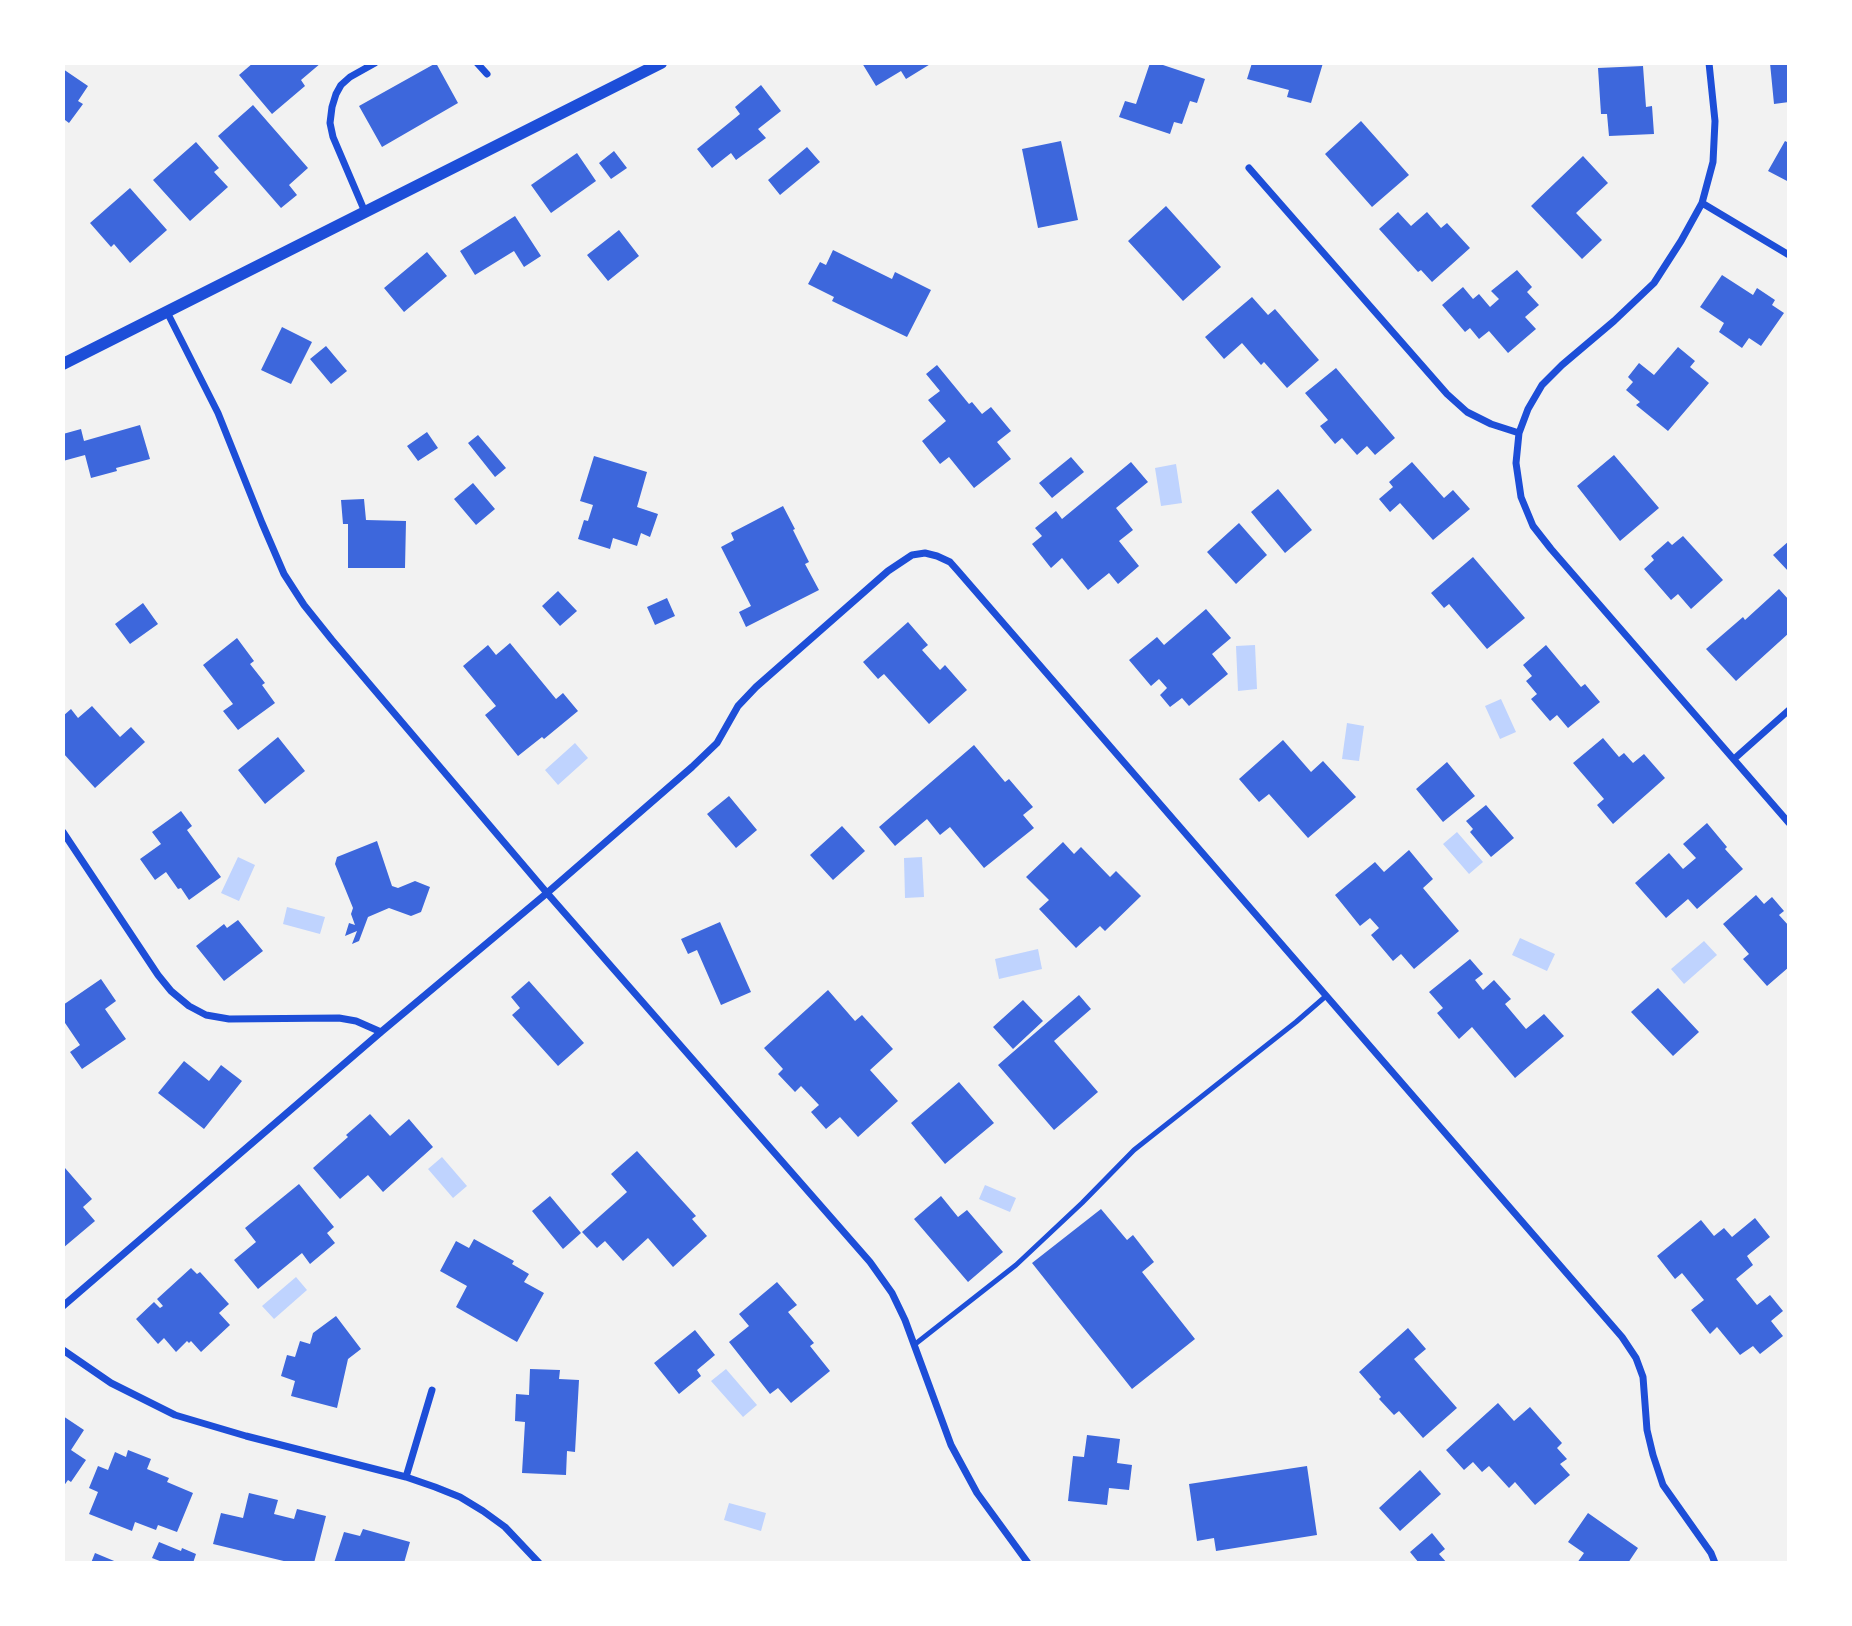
<!DOCTYPE html>
<html>
<head>
<meta charset="utf-8">
<style>
	body { margin:0 }
	#map { position:relative; width:1852px; height:1626px; overflow:hidden; background:#f2f2f2; font-family:"Nunito Sans",sans-serif }
	canvas { display:block }
	.frame { position:absolute; inset:0; border:65px solid #fff; pointer-events:none }
</style>
</head>
<body>
<div id="map">
<canvas width="1852" height="1626"></canvas>
<div class="frame"></div>
</div>
<script>
const c = document.querySelector('canvas').getContext('2d');
c.lineJoin = 'round';
function fillPath(path, color) { c.fillStyle = color; c.fill(path, 'evenodd'); }
const shape = rows => new Path2D(rows.map(r => 'M' + r).join(''));
function trace(path, color, width, dash) { c.strokeStyle = color; c.lineWidth = width; c.lineCap = dash ? 'butt' : 'round'; c.setLineDash(dash || []); c.stroke(path); }
fillPath(shape([
	[1176,464,1182,503,1161,506,1155,468],
	[1255,645,1257,689,1238,691,1236,646],
	[1501,699,1516,732,1500,739,1485,706],
	[1347,723,1364,726,1359,761,1342,759],
	[575,743,588,758,558,785,545,770],
	[1457,832,1483,862,1469,874,1443,844],
	[238,857,255,865,239,901,221,893],
	[922,857,924,897,905,898,904,858],
	[287,907,325,917,320,934,283,924],
	[1520,938,1555,954,1547,971,1512,955],
	[1704,941,1717,955,1684,984,1671,969],
	[1038,949,1042,969,999,979,995,959],
	[442,1157,467,1186,453,1198,428,1169],
	[985,1185,1016,1198,1010,1212,979,1199],
	[296,1277,307,1290,274,1319,262,1306],
	[726,1369,757,1405,743,1417,711,1381],
	[729,1503,766,1513,761,1531,724,1520]
]), '#bfd3fe');
fillPath(shape([
	[253,63,321,63,301,80,305,86,272,114,239,75],
	[436,63,458,103,382,147,359,106],
	[862,63,932,63,906,79,901,71,876,86],
	[1150,63,1157,63,1205,79,1197,103,1190,101,1182,124,1174,122,1170,134,1119,117,1125,101,1136,104],
	[1252,63,1323,63,1311,103,1287,97,1289,90,1247,79],
	[1770,63,1789,63,1789,102,1774,104],
	[1643,66,1646,107,1652,106,1654,134,1609,136,1607,114,1601,114,1598,68],
	[63,69,88,86,78,101,83,104,69,123,65,120,63,123],
	[761,85,781,111,758,129,766,138,736,160,731,153,712,168,697,149,740,114,735,107],
	[253,105,308,168,289,185,297,195,281,208,218,136],
	[1361,121,1409,175,1372,207,1325,154],
	[1061,141,1078,220,1038,228,1022,149],
	[1785,141,1789,143,1789,182,1768,171],
	[196,142,219,168,214,172,228,187,190,221,153,180],
	[807,147,820,162,780,195,768,180],
	[614,151,627,168,611,179,599,163],
	[577,153,596,181,551,213,531,185],
	[1583,156,1608,183,1576,213,1602,240,1582,259,1531,206],
	[130,188,167,230,130,263,114,244,111,247,90,223],
	[1166,206,1221,267,1183,301,1128,241],
	[1398,212,1411,226,1427,212,1441,228,1447,223,1470,248,1432,282,1421,270,1418,272,1379,229],
	[515,216,541,256,524,267,514,251,475,275,460,251],
	[619,230,639,256,608,281,587,255],
	[833,250,892,279,895,272,931,290,907,337,832,301,834,297,808,284,820,262,826,265],
	[427,252,447,276,404,312,384,288],
	[1517,270,1532,287,1527,292,1539,305,1525,317,1536,329,1508,353,1489,331,1479,339,1470,328,1465,332,1442,305,1463,287,1473,299,1479,294,1490,307,1499,299,1491,291],
	[1722,275,1753,295,1757,288,1775,300,1772,305,1784,313,1761,346,1749,338,1742,348,1719,332,1724,323,1700,307],
	[1252,297,1268,315,1275,309,1319,360,1287,388,1264,362,1261,365,1242,343,1224,359,1205,337],
	[282,327,312,342,291,384,261,370],
	[326,346,347,371,331,384,310,359],
	[1678,347,1695,361,1690,367,1709,383,1668,431,1636,405,1640,402,1626,390,1633,382,1628,377,1639,363,1654,375],
	[937,365,969,404,972,402,982,414,991,407,1011,431,997,442,1011,459,974,488,949,457,940,464,922,441,946,421,928,400,940,391,926,374],
	[1336,368,1395,438,1375,455,1367,446,1357,455,1342,438,1335,444,1320,426,1328,420,1305,393],
	[140,425,150,459,116,468,117,471,91,478,85,455,63,461,63,434,81,429,84,441],
	[427,432,438,448,418,461,407,446],
	[478,435,506,468,495,477,468,443],
	[1614,455,1659,508,1620,541,1577,486],
	[594,456,647,472,637,507,658,514,650,537,641,533,637,546,613,538,610,549,578,539,584,520,588,521,593,505,580,501],
	[1071,457,1084,472,1052,498,1039,483],
	[1131,462,1148,482,1116,508,1133,530,1119,541,1139,566,1118,584,1109,573,1088,590,1062,558,1051,568,1032,544,1042,536,1035,528,1056,511,1062,519],
	[1412,462,1444,498,1453,490,1470,509,1433,540,1400,503,1390,512,1379,499,1393,487,1389,482],
	[473,483,495,509,476,525,454,499],
	[1278,489,1312,530,1285,553,1251,512],
	[364,499,366,520,406,521,405,568,348,568,348,524,343,524,341,500],
	[783,506,795,529,793,530,809,562,805,564,819,590,746,627,739,612,751,606,721,547,734,540,731,533],
	[1239,523,1267,555,1236,584,1207,552],
	[1683,536,1723,580,1691,609,1678,594,1671,600,1644,569,1654,560,1651,556,1668,541,1672,545],
	[1789,541,1789,572,1773,555],
	[1473,557,1525,618,1487,649,1449,604,1444,608,1431,593],
	[1779,589,1789,600,1789,633,1736,681,1706,649,1743,617,1745,620],
	[558,591,577,611,560,626,542,606],
	[667,598,675,616,655,625,647,607],
	[143,603,158,624,130,644,115,624],
	[1206,609,1231,638,1212,654,1228,674,1189,706,1182,698,1170,707,1160,695,1167,688,1159,679,1151,686,1129,660,1157,637,1164,645],
	[908,622,928,645,922,650,940,670,945,665,967,690,929,724,884,674,878,679,863,662],
	[237,638,254,661,250,664,265,683,262,685,275,703,238,730,223,711,233,704,203,665],
	[510,643,556,699,563,693,578,711,544,739,542,737,518,756,485,715,496,706,463,666,488,645,496,655],
	[1546,645,1581,687,1585,684,1600,702,1568,728,1557,715,1550,721,1531,699,1537,694,1526,681,1532,676,1523,665],
	[92,706,120,737,131,727,145,742,95,788,63,753,63,716,71,709,78,718],
	[278,737,305,771,265,804,238,770],
	[1603,738,1619,757,1624,753,1633,763,1644,754,1665,778,1613,824,1597,805,1604,799,1573,763],
	[1283,740,1311,772,1323,761,1356,797,1308,838,1269,794,1259,802,1239,779],
	[974,745,1005,782,1009,779,1033,807,1023,815,1034,828,984,868,950,827,940,835,927,819,895,846,879,827],
	[1447,762,1475,796,1443,822,1416,789],
	[729,796,757,830,736,848,707,814],
	[1486,805,1514,838,1491,857,1470,832,1473,829,1466,821],
	[181,811,192,826,187,830,221,877,189,900,181,888,178,889,166,872,155,880,140,859,161,844,152,832],
	[1707,823,1727,847,1725,849,1743,869,1697,909,1688,899,1666,918,1635,883,1669,853,1683,869,1696,858,1683,844],
	[842,826,865,851,833,880,810,855],
	[377,841,392,886,398,888,415,881,430,887,421,912,411,916,389,908,368,917,359,941,352,944,357,931,345,936,349,923,355,925,351,914,353,908,335,864,337,857],
	[1063,842,1074,854,1081,847,1110,877,1116,871,1141,896,1105,931,1100,926,1076,948,1039,909,1049,900,1026,877],
	[1409,850,1433,879,1423,888,1459,931,1414,969,1401,954,1393,961,1371,935,1379,928,1370,918,1360,926,1335,895,1375,862,1384,872],
	[1756,895,1764,904,1772,897,1784,911,1779,915,1789,926,1789,967,1767,986,1743,959,1749,954,1723,924],
	[238,920,263,951,224,981,196,946,224,924,227,928],
	[720,922,751,992,721,1005,697,950,688,954,681,939],
	[1470,959,1483,974,1475,980,1483,990,1494,980,1511,999,1505,1004,1526,1029,1544,1014,1564,1036,1515,1078,1472,1027,1459,1039,1437,1013,1443,1008,1429,992],
	[101,979,116,1001,105,1009,126,1039,82,1069,70,1052,80,1045,63,1020,63,1005],
	[529,981,584,1043,558,1066,512,1015,520,1008,511,997],
	[1658,988,1699,1032,1673,1056,1631,1012],
	[828,990,855,1021,862,1015,893,1049,870,1070,898,1101,858,1137,840,1117,826,1129,811,1112,819,1105,801,1086,795,1092,778,1074,783,1069,764,1048],
	[1079,995,1091,1009,1054,1041,1098,1092,1054,1130,998,1065],
	[1023,1000,1043,1021,1013,1049,993,1027],
	[184,1061,209,1081,221,1065,242,1081,204,1129,158,1093],
	[959,1082,994,1123,945,1164,911,1123],
	[370,1114,390,1136,409,1119,433,1147,383,1192,368,1175,340,1199,313,1168,348,1137,346,1135],
	[637,1151,696,1216,692,1219,707,1236,673,1267,648,1238,623,1261,605,1241,597,1248,582,1232,627,1192,611,1174],
	[65,1168,92,1199,83,1207,95,1221,63,1248,63,1169],
	[299,1184,334,1227,327,1233,335,1243,310,1264,302,1253,258,1289,234,1260,256,1242,245,1228],
	[550,1196,581,1233,563,1249,532,1211],
	[941,1196,958,1217,967,1210,1003,1252,968,1282,914,1219],
	[1101,1209,1127,1240,1133,1235,1154,1262,1142,1272,1195,1339,1132,1389,1032,1263],
	[1755,1218,1770,1237,1747,1256,1753,1265,1736,1279,1757,1305,1770,1295,1783,1311,1771,1321,1783,1336,1760,1354,1753,1346,1740,1355,1717,1327,1710,1334,1691,1310,1704,1300,1682,1273,1675,1279,1657,1256,1701,1220,1714,1236,1724,1228,1732,1237],
	[474,1239,514,1261,512,1264,529,1274,524,1282,544,1293,517,1342,456,1307,467,1286,440,1271,456,1241,469,1248],
	[191,1268,197,1274,200,1272,229,1304,219,1313,230,1325,201,1352,191,1341,189,1343,187,1341,176,1352,164,1338,158,1344,136,1319,154,1302,160,1308,163,1306,157,1299],
	[777,1282,797,1305,788,1312,814,1343,810,1346,830,1371,791,1403,778,1388,770,1394,729,1342,749,1326,739,1314],
	[336,1316,361,1349,348,1359,337,1408,291,1396,295,1381,281,1376,287,1355,295,1357,300,1341,310,1344,313,1333],
	[1408,1328,1426,1349,1414,1359,1457,1408,1423,1438,1399,1411,1394,1415,1379,1399,1381,1397,1359,1372],
	[695,1330,715,1355,697,1370,701,1376,679,1394,654,1363],
	[530,1369,560,1370,559,1379,579,1380,575,1452,567,1451,566,1475,522,1473,525,1422,515,1421,516,1394,529,1395],
	[1498,1403,1514,1421,1530,1407,1562,1443,1557,1448,1567,1459,1560,1464,1570,1475,1535,1505,1515,1482,1509,1488,1489,1466,1482,1472,1473,1462,1464,1470,1446,1450],
	[63,1416,84,1430,71,1450,86,1460,71,1482,68,1480,63,1487],
	[1087,1435,1120,1439,1117,1463,1132,1465,1129,1490,1109,1488,1107,1505,1068,1501,1073,1456,1084,1457],
	[128,1450,151,1459,147,1469,169,1478,167,1482,193,1493,177,1532,158,1525,156,1530,135,1522,132,1531,89,1514,98,1492,89,1488,98,1466,108,1470,115,1452,126,1457],
	[1307,1466,1317,1535,1216,1551,1214,1538,1197,1541,1189,1484],
	[1420,1470,1441,1494,1400,1531,1379,1508],
	[249,1493,278,1500,274,1514,294,1519,297,1509,326,1516,314,1563,292,1563,213,1544,221,1513,243,1518],
	[1588,1513,1638,1548,1628,1563,1577,1563,1584,1553,1568,1542],
	[363,1529,410,1542,404,1563,334,1563,344,1532,360,1536],
	[1432,1533,1445,1549,1439,1554,1447,1563,1419,1563,1410,1552],
	[159,1542,181,1551,182,1548,196,1554,193,1563,165,1563,152,1558],
	[95,1553,119,1563,91,1563]
]), '#3d67dc');
trace(shape([
	[914,1345,1016,1265,1082,1203,1134,1150,1296,1022,1326,996]
]), '#1d4ed8', 5);
trace(shape([
	[477,63,487,74],
	[1709,63,1715,121,1713,162,1702,203,1681,241,1654,283,1614,321,1562,365,1542,385,1528,409,1519,433,1516,463,1521,497,1533,526,1551,549,1789,823],
	[1249,168,1447,394,1467,412,1491,424,1519,433],
	[1702,203,1789,255],
	[365,212,333,137,330,123,332,107,336,94,341,85,350,77,375,63],
	[167,312,218,413,262,523,284,574,304,605,332,640,547,893,870,1262,892,1293,905,1320,951,1445,977,1493,1028,1563],
	[1734,759,1789,710],
	[63,832,158,975,171,991,189,1006,206,1015,229,1019,339,1018,356,1021,381,1032],
	[63,1306,381,1032,547,893,692,767,717,743,738,706,756,687,888,571,912,555,925,553,937,556,950,562,958,571,1622,1337,1636,1358,1643,1377,1647,1430,1653,1455,1663,1485,1711,1553,1715,1563],
	[63,1350,111,1383,175,1415,246,1436,406,1477,435,1487,460,1497,483,1511,505,1527,539,1563],
	[406,1477,432,1390]
]), '#1d4ed8', 7);
trace(shape([
	[63,364,661,63]
]), '#1d4ed8', 12);
</script>
</body>
</html>
